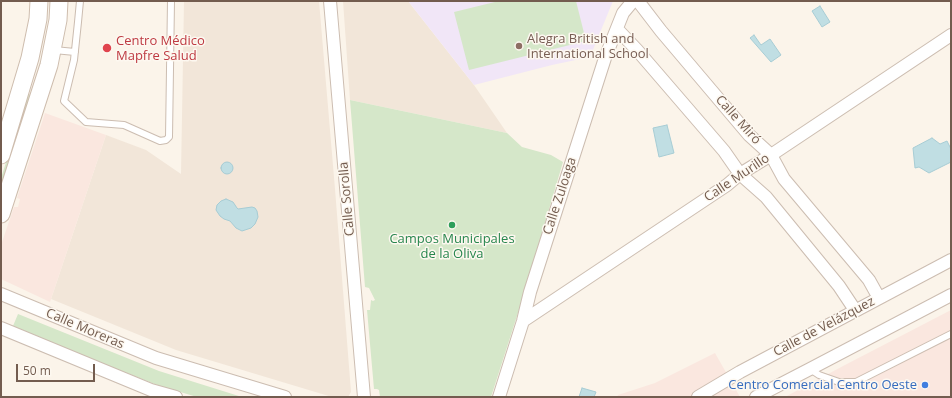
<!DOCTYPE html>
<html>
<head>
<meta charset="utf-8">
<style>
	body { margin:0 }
	#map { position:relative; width:952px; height:398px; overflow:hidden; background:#fbf4ea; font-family:"Open Sans",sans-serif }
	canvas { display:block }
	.frame { position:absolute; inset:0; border:2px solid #735c4f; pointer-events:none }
	.scale { position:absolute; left:16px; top:364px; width:79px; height:18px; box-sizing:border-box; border:2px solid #735c4f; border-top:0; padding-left:5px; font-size:12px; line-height:14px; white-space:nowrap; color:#735c4f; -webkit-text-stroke:3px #fdf8f0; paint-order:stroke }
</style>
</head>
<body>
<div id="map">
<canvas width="952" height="398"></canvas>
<div class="frame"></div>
<div class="scale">50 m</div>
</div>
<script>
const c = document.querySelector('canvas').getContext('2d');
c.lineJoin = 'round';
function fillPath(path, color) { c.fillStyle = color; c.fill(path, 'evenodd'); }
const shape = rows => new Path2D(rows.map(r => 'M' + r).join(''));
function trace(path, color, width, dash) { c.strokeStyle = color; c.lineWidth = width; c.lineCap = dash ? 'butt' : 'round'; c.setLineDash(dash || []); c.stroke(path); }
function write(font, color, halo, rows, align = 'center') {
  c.font = font + ' "Open Sans",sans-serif'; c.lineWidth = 3; c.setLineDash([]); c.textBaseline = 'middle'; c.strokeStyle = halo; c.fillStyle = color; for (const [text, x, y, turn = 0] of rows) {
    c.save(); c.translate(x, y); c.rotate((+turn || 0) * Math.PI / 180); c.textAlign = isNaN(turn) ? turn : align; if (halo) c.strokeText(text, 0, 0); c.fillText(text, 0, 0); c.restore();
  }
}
fillPath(shape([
	[184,1,319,1,335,189,351,392,348,397,332,397,176,350,51,299,106,135,146,150,181,174],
	[343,1,408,1,474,85,507,133,350,100]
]), '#f2e6d9');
fillPath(shape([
	[45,113,106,135,50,302,1,279,1,245,14,207,18,207,20,199,17,198],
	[951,310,951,397,785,397,845,365],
	[715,353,740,397,617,397,618,395,655,383]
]), '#fae7df');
fillPath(shape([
	[408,1,613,1,590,57,552,65,474,85]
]), '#f1e6f7');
fillPath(shape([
	[499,1,576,1,586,41,469,70,454,12],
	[28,94,35,96,1,198,1,178],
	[350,100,507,133,522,147,551,155,563,162,524,294,491,397,380,397,379,390,377,389,374,389,367,310,370,310,371,300,373,301,375,300,369,288,365,287],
	[18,314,159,371,242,397,197,397,157,385,119,370,13,326]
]), '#d5e7c9');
const water = shape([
	[820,6,830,22,822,27,812,11,820,6],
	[754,35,761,45,770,39,781,55,771,62,750,38,754,35],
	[667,125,674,153,659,157,653,128,667,125],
	[932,138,940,144,947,141,951,149,951,162,929,173,919,167,915,168,913,148,932,138],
	'221 168a6 6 0 1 1 12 0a6 6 0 1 1-12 0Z',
	[226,199,233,202,237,208,238,209,252,207,255,208,257,211,258,217,255,224,251,228,242,231,236,228,230,221,224,219,220,216,216,210,217,205,221,201,226,199],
	[582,388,596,392,594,397,579,397,582,388]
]);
fillPath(water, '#c0dee3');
trace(water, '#a7ccd4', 1);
const lane = shape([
	[80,1,78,22,74,60,64,101,86,122,124,125,160,141,166,140,169,137,171,1],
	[54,50,75,52],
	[810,369,819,375,839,382,856,382,951,334]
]);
const street = shape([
	[330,1,364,397],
	[638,1,661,31,749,135,771,155,784,179,869,280,879,298],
	[617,29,637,50,724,151,740,174,766,197,839,286,855,310],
	[1,294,156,358,285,397],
	[523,321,727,185,740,174,771,155,951,35],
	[1,328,151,390,176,397],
	[499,397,523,321,530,292,605,58,623,13,633,1],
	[698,397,740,372,951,260],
	[756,397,810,369,951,295]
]);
const secondary = shape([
	[1,155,30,58,38,19,39,1],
	[1,214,49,65,58,20,59,1]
]);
trace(lane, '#ccbdb1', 8);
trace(street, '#ccbdb1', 14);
trace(secondary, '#cebdae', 19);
trace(lane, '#fff', 6);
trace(street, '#fff', 12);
trace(secondary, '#fff', 17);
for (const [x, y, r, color] of [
	[519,46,4,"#8d6e63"],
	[107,48,5,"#e0444e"],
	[452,225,4,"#2e9e5b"],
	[925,385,4,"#3f7fe0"]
]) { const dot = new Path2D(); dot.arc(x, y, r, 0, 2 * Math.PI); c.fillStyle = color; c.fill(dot); trace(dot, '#fdf8f0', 1.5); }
write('13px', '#785e54', '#fdf8f0', [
	["Alegra British and",527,39],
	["International School",527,54]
], 'left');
write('13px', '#be3a42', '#fdf8f0', [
	["Centro Médico",116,41],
	["Mapfre Salud",116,56]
], 'left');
write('13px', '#735c4f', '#fdf8f0', [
	["Calle Miró",738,120,48],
	["Calle Murillo",737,178,-34],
	["Calle Zuloaga",560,196,-72],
	["Calle Sorolla",347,199,-95],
	["Calle de Velázquez",824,327,-28],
	["Calle Moreras",85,329,23]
]);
write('13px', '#27864d', '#fdf8f0', [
	["Campos Municipales",452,239],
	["de la Oliva",452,254]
]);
write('13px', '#366cbe', '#fdf8f0', [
	["Centro Comercial Centro Oeste",917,385]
], 'right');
</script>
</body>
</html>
